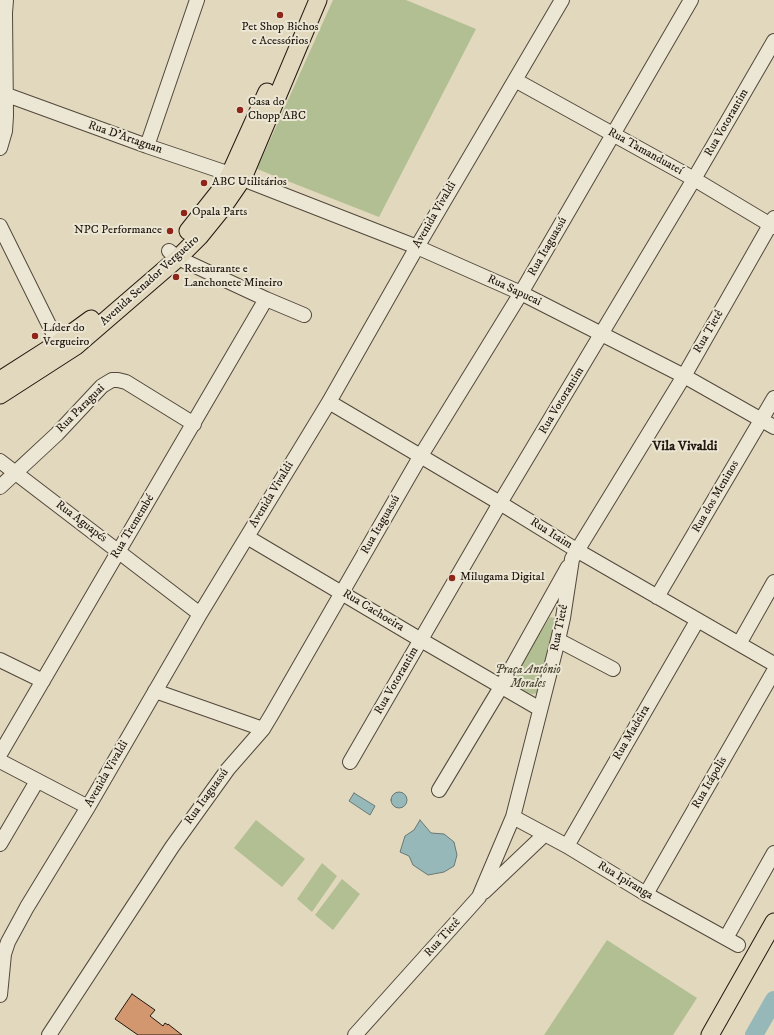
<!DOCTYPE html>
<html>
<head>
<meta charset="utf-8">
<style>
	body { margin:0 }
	canvas { display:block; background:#e2d8bd }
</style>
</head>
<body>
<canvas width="774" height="1035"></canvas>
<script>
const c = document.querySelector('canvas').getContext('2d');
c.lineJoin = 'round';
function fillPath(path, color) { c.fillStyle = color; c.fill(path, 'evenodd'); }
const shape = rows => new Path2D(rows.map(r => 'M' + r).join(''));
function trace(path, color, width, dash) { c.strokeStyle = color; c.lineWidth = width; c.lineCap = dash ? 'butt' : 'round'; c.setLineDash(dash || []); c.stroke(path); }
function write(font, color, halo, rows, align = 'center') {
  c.font = font + ' "IM FELL DW Pica",serif'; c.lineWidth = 4; c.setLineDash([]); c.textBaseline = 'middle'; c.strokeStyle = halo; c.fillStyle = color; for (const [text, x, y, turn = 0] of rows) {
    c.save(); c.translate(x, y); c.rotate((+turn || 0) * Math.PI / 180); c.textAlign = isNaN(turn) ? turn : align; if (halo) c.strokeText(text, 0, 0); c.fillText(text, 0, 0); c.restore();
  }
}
fillPath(shape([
	[333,0,406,0,476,29,379,217,257,169],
	[550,617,555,618,556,621,539,693,532,694,509,684],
	[256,820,305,859,282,887,234,848],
	[322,863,337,876,312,912,297,899],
	[342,879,360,894,333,930,315,915],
	[607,940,697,998,673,1035,544,1035]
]), '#b2bf92');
const water = shape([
	'391 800a8 8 0 1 1 16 0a8 8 0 1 1-16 0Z',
	[354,793,375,806,370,815,349,801,354,793],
	[420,820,431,833,444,834,454,842,457,855,454,866,444,872,428,875,413,865,409,856,400,852,405,836,414,830,420,820]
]);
fillPath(water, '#97b8b9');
trace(water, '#687875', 1);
trace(shape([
	[754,1035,774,1000]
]), '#97b8b9', 18);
const building = shape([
	[132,994,155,1010,150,1016,163,1026,165,1023,168,1025,168,1024,182,1035,138,1035,115,1019,132,994]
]);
fillPath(building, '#d39770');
trace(building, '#221810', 1);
const minor = shape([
	[515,80,694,179,774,227],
	[7,95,147,146,230,174,417,247,521,293,684,376,774,427],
	[147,146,197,0],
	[0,148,5,131,6,116,5,13,6,0],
	[0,226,58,343],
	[169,251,178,258,266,299,304,315],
	[329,402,500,503,578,551,774,664],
	[0,461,200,614],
	[0,487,57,434,102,386,112,380,118,380,126,382,194,424],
	[247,537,421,640,540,709],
	[657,597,774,398],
	[558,640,613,669],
	[739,644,774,582],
	[0,660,43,681],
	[155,691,263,729],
	[0,754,266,299],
	[0,761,88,807],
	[350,762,500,503,694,179,774,41],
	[439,790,501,687,568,567],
	[513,817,567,846,646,894,738,945],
	[0,844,37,781],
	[567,846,697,621],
	[484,892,544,835],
	[646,894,774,671],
	[726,938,774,853],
	[0,995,4,954,8,942,27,907,88,807,200,614,329,402,417,247,562,0],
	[49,1035,172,847,228,769,263,729,272,714,420,457,521,293,691,0],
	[355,1035,479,897,513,817,558,640,563,618,572,559,684,376,774,218]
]);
const major = shape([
	[188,231,222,188,230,174,267,92],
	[0,380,58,343,91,319],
	[0,395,76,346,178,258,200,236,221,210,243,178,318,0],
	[710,1035,774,922]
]);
trace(minor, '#52483b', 16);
trace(major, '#221810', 19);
trace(minor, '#ece6d4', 14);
trace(major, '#e2d8bd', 17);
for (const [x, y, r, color] of [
	[280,15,4,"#8f2418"],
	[240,110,4,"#8f2418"],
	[204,183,4,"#8f2418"],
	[184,213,4,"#8f2418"],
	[170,231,4,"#8f2418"],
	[176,277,4,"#8f2418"],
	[35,336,4,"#8f2418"],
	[452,578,4,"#8f2418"]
]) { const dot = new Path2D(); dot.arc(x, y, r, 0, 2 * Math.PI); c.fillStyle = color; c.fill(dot); trace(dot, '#ece6d4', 1.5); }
write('12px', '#221810', '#ece6d4', [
	["Pet Shop Bichos",280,28,"center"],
	["e Acessórios",280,42,"center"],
	["Casa do",248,103],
	["Chopp ABC",248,117],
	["ABC Utilitários",212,183],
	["Opala Parts",192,213],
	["NPC Performance",162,231,"right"],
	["Restaurante e",184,270],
	["Lanchonete Mineiro",184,284],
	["Líder do",43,329],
	["Vergueiro",43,343],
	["Milugama Digital",460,578]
], 'left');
write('12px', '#221810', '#ece6d4', [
	["Rua Votorantim",727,123,-60],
	["Rua D'Artagnan",125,138,19],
	["Rua Tamanduateí",645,152,29],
	["Avenida Vivaldi",435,215,-60],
	["Rua Itaguassú",548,247,-60],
	["Avenida Senador Vergueiro",150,281,-42],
	["Rua Sapucai",514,291,25],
	["Rua Tietê",709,332,-60],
	["Rua Votorantim",562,401,-59],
	["Rua Paraguai",81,409,-45],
	["Avenida Vivaldi",272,495,-59],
	["Rua dos Meninos",716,497,-60],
	["Rua Aguapés",81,522,37],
	["Rua Itaguassú",381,525,-60],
	["Rua Tremembé",133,527,-59],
	["Rua Itaim",551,534,32],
	["Rua Cachoeira",373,611,31],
	["Rua Tietê",560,628,-78],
	["Rua Votorantim",397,681,-60],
	["Rua Madeira",632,733,-60],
	["Avenida Vivaldi",107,774,-60],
	["Rua Itápolis",710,783,-60],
	["Rua Itaguassú",207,797,-54],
	["Rua Ipiranga",625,881,31],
	["Rua Tietê",443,938,-48]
]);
write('italic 12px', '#4d4a37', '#ece6d4', [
	["Praça Antônio",528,671],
	["Morales",528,685]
]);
write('bold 14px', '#221810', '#ece6d4', [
	["Vila Vivaldi",685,447]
]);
</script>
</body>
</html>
